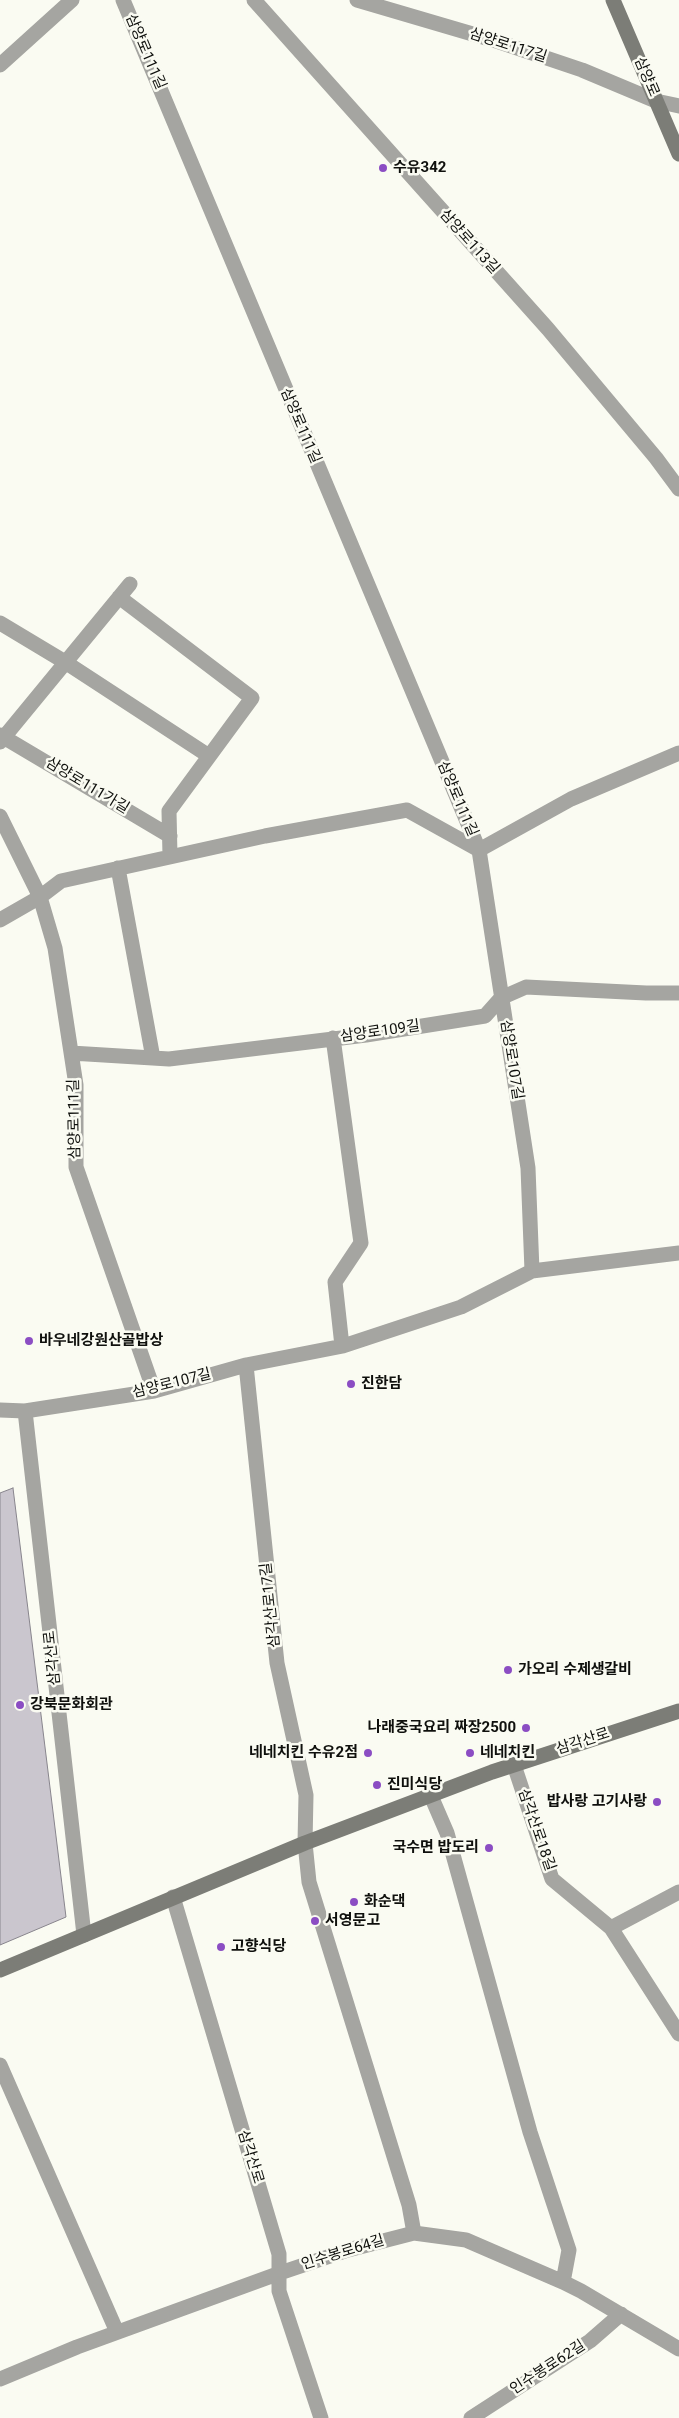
<!DOCTYPE html>
<html>
<head>
<meta charset="utf-8">
<style>
	body { margin:0 }
	canvas { display:block; background:#fafbf2 }
</style>
</head>
<body>
<canvas width="679" height="2418"></canvas>
<script>
const c = document.querySelector('canvas').getContext('2d');
c.lineJoin = 'round';
function fillPath(path, color) { c.fillStyle = color; c.fill(path, 'evenodd'); }
const shape = rows => new Path2D(rows.map(r => 'M' + r).join(''));
function trace(path, color, width, dash) { c.strokeStyle = color; c.lineWidth = width; c.lineCap = dash ? 'butt' : 'round'; c.setLineDash(dash || []); c.stroke(path); }
function write(font, color, halo, rows, align = 'center') {
  c.font = font + ' Roboto,"Noto Sans KR",sans-serif'; c.lineWidth = 5; c.setLineDash([]); c.textBaseline = 'middle'; c.strokeStyle = halo; c.fillStyle = color; for (const [text, x, y, turn = 0] of rows) {
    c.save(); c.translate(x, y); c.rotate((+turn || 0) * Math.PI / 180); c.textAlign = isNaN(turn) ? turn : align; if (halo) c.strokeText(text, 0, 0); c.fillText(text, 0, 0); c.restore();
  }
}
const building = shape([
	[13,1488,66,1917,0,1945,0,1493,13,1488]
]);
fillPath(building, '#cac6ce');
trace(building, '#88858d', 1);
trace(shape([
	[123,0,479,850,528,1168,532,1271],
	[254,0,548,329,656,458,679,489],
	[357,0,493,40,582,70,656,101,679,106],
	[0,65,72,0],
	[119,597,252,698,169,811,170,856],
	[0,623,65,662,209,756],
	[0,735,170,836],
	[0,742,130,584],
	[0,816,40,897,55,948,76,1085,76,1167,154,1391],
	[479,850,571,799,679,753],
	[118,868,153,1058],
	[0,920,40,897,61,881,265,836,407,810,479,850],
	[333,1038,361,1243,335,1282,342,1346],
	[71,1053,169,1059,366,1035,485,1016,501,998,526,987,646,993,679,993],
	[246,1365,277,1663,306,1795,305,1843,309,1882,409,2205,414,2233],
	[0,1410,25,1411,154,1391,246,1365,343,1346,461,1307,532,1271,679,1253],
	[25,1411,84,1935],
	[514,1765,552,1879,611,1928,679,2034],
	[431,1796,447,1833,530,2132,569,2250,563,2282],
	[173,1897,279,2254,279,2291,321,2418],
	[611,1928,679,1892],
	[0,2065,117,2332],
	[0,2379,77,2347,280,2273,348,2250,414,2233,466,2240,563,2282,581,2291,679,2349],
	[471,2418,590,2341,621,2314]
]), '#a5a5a1', 15);
trace(shape([
	[613,0,679,154],
	[0,1970,305,1843,492,1772,679,1711]
]), '#7c7d77', 15);
for (const [x, y, r, color] of [
	[383,168,5,"#8b4dc3"],
	[29,1341,5,"#8b4dc3"],
	[351,1384,5,"#8b4dc3"],
	[508,1670,5,"#8b4dc3"],
	[20,1705,5,"#8b4dc3"],
	[526,1728,5,"#8b4dc3"],
	[368,1753,5,"#8b4dc3"],
	[470,1753,5,"#8b4dc3"],
	[377,1785,5,"#8b4dc3"],
	[657,1802,5,"#8b4dc3"],
	[489,1848,5,"#8b4dc3"],
	[354,1902,5,"#8b4dc3"],
	[315,1921,5,"#8b4dc3"],
	[221,1947,5,"#8b4dc3"]
]) { const dot = new Path2D(); dot.arc(x, y, r, 0, 2 * Math.PI); c.fillStyle = color; c.fill(dot); trace(dot, '#fafbf2', 2); }
write('15px', '#0f100d', '#fafbf2', [
	["삼양로117길",508,46,18],
	["삼양로111길",145,52,67],
	["삼양로",646,77,67],
	["삼양로113길",469,242,48],
	["삼양로111길",300,426,67],
	["삼양로111가길",87,786,31],
	["삼양로111길",457,799,67],
	["삼양로109길",380,1032,-8],
	["삼양로107길",511,1060,81],
	["삼양로111길",75,1119,-91],
	["삼양로107길",172,1384,-14],
	["삼각산로17길",271,1605,-96],
	["삼각산로",53,1658,-96],
	["삼각산로",583,1742,-18],
	["삼각산로18길",536,1830,71],
	["삼각산로",250,2157,73],
	["인수봉로64길",343,2253,-17],
	["인수봉로62길",548,2368,-33]
]);
write('bold 15px', '#0f100d', '#fafbf2', [
	["수유342",393,168],
	["바우네강원산골밥상",39,1341],
	["진한담",361,1384],
	["가오리 수제생갈비",518,1670],
	["강북문화회관",30,1705],
	["나래중국요리 짜장2500",516,1728,"right"],
	["네네치킨 수유2점",358,1753,"right"],
	["네네치킨",480,1753],
	["진미식당",387,1785],
	["밥사랑 고기사랑",647,1802,"right"],
	["국수면 밥도리",479,1848,"right"],
	["화순댁",364,1902],
	["서영문고",325,1921],
	["고향식당",231,1947]
], 'left');
</script>
</body>
</html>
